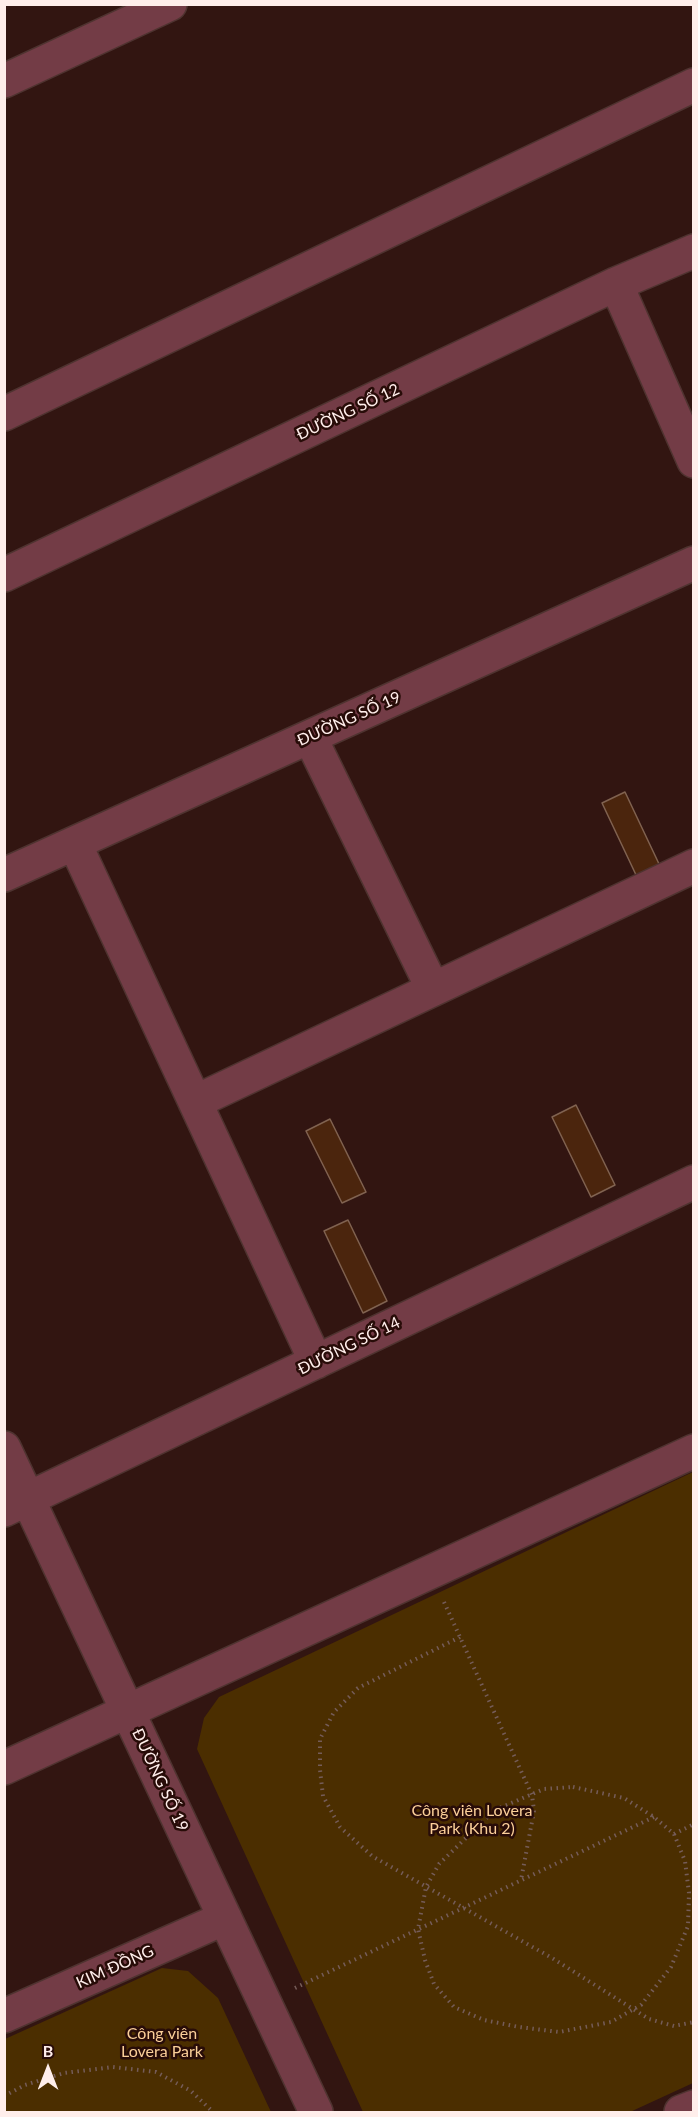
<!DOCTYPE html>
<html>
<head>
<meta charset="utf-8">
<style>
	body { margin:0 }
	#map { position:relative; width:698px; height:2117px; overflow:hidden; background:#321511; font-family:Lato,sans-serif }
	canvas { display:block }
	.frame { position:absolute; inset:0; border:6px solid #ffeeeb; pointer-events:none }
	.north { position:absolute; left:18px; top:2039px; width:60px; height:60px; -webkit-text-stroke:4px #280c08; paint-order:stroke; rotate:0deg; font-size:16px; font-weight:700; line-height:24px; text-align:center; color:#ffeeeb }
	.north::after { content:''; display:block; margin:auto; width:21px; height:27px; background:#ffeeeb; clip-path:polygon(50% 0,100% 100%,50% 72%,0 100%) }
</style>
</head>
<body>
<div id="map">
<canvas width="698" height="2117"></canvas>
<div class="frame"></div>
<div class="north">B</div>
</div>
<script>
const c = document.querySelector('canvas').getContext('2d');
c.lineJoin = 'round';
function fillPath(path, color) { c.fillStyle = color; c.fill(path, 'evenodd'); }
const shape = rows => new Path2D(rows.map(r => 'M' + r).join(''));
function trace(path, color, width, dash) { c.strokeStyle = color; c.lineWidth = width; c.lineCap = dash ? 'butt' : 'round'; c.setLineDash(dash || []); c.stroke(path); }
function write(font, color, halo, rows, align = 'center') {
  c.font = font + ' Lato,sans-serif'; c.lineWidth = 5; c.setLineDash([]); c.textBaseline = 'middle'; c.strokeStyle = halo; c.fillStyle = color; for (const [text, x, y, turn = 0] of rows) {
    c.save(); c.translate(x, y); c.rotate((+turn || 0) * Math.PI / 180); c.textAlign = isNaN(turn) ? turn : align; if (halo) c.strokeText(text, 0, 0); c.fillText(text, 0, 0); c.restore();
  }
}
fillPath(shape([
	[693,1472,693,2083,630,2112,363,2112,197,1749,204,1718,219,1697],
	[162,1968,188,1971,218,1998,271,2112,5,2112,5,2039]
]), '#4b2e00');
const building = shape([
	[625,792,660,866,637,877,602,803,625,792],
	[576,1105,615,1185,591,1197,552,1117,576,1105],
	[330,1119,366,1192,342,1203,306,1131,330,1119],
	[348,1220,387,1301,363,1313,324,1231,348,1220]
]);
fillPath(building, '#4b250d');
trace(building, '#806250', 1.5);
const minor = shape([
	[4,81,170,4],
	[616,284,694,461],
	[4,414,694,85],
	[4,575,616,284,694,251],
	[310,737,433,989],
	[75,844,316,1362],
	[4,875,694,563],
	[195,1102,694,866],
	[4,1448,316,2112],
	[4,1510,694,1182],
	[4,1768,694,1451],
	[4,2016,225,1918],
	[681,2112,694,2107]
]);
trace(minor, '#4f3330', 36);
trace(shape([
	[444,1602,532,1795,534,1811,521,1880],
	[460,1637,358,1688,334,1712,320,1739,320,1770,323,1796,340,1827,372,1856,552,1958,649,2019,674,2026,694,2022],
	[573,1787,624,1798,654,1817,674,1834,685,1861,689,1893,688,1926,671,1967,641,2005,611,2022,559,2032,519,2027,484,2020,454,2007,434,1984,425,1960,418,1929,426,1887,439,1864,495,1810,544,1789,573,1787],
	[674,1834,694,1824],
	[295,1988,654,1817],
	[4,2096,25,2085,64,2073,113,2067,156,2072,191,2091,213,2112]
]), '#755c58', 4, [1.5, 4.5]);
trace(minor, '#733c46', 33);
write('16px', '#ffeeeb', '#280c08', [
	["ĐƯỜNG SỐ 12",348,412,-25],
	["ĐƯỜNG SỐ 19",349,719,-24],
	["ĐƯỜNG SỐ 14",349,1346,-26],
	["ĐƯỜNG SỐ 19",160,1780,65],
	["KIM ĐỒNG",115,1967,-24]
]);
write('16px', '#fbcf99', '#280c08', [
	["Công viên Lovera",472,1811],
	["Park (Khu 2)",472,1829],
	["Công viên",162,2034],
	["Lovera Park",162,2052]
]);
</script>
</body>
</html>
